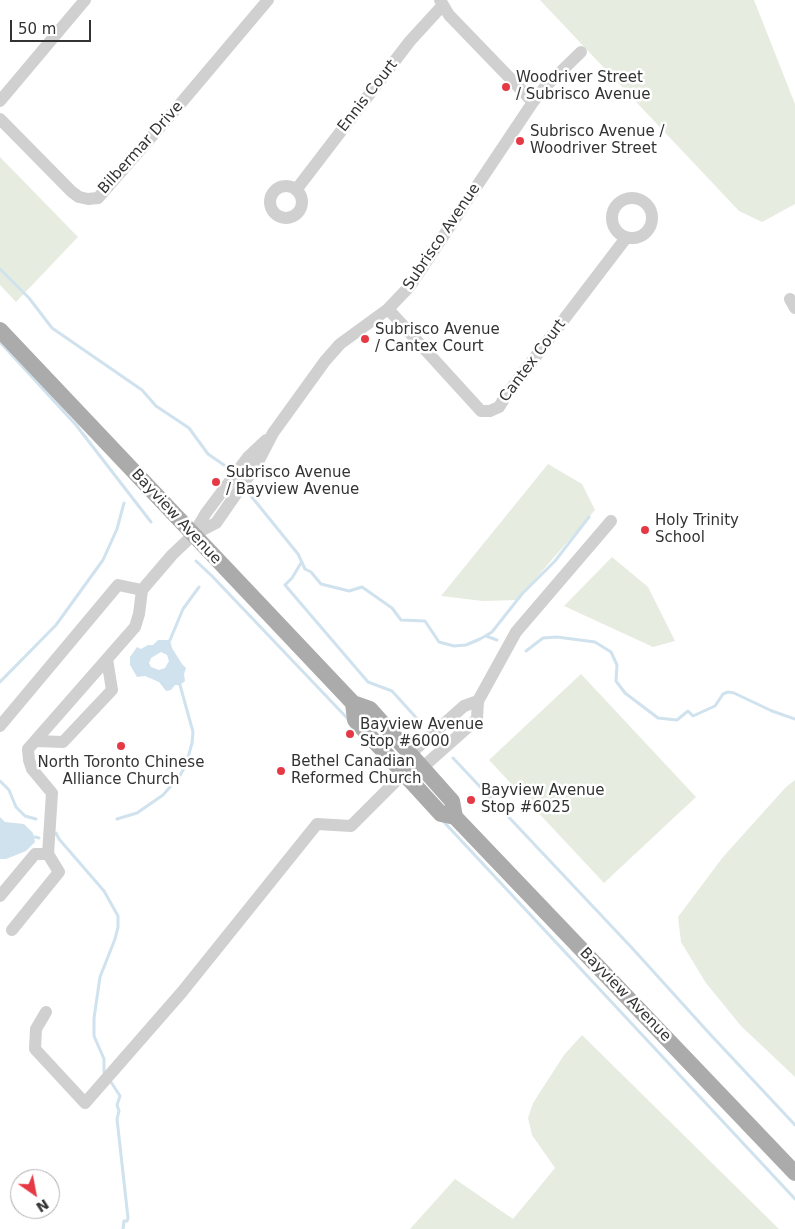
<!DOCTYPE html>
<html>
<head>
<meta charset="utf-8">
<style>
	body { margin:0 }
	#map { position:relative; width:795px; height:1229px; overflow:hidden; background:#fff; font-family:"DejaVu Sans",sans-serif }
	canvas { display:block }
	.north { position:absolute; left:10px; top:1169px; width:50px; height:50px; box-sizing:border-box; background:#fff; border:1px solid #adadad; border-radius:50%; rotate:147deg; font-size:14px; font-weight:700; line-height:20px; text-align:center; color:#333 }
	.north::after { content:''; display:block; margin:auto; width:18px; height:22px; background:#e63946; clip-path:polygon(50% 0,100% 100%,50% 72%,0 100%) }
	.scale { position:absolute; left:10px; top:20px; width:81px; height:22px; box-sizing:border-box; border:2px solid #333; border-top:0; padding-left:6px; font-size:15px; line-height:18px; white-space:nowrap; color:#333; -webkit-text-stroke:4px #fff; paint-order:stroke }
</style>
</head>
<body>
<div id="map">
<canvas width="795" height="1229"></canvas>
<div class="north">N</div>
<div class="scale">50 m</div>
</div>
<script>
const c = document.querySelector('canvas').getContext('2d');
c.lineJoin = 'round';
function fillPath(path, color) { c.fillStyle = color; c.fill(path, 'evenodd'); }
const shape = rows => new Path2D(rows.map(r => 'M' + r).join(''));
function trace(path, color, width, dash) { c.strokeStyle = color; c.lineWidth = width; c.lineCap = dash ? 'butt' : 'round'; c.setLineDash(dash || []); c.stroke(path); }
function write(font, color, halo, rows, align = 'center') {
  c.font = font + ' "DejaVu Sans",sans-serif'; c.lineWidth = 5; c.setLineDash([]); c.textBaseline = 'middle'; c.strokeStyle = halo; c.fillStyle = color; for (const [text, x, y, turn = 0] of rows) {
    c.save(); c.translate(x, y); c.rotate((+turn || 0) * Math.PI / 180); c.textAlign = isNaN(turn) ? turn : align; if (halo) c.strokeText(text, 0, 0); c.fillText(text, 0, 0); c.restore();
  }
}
fillPath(shape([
	[540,0,754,0,795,104,795,204,762,222,739,211],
	[0,157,78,237,16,302,0,285],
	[548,464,582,484,595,510,517,600,483,601,441,596],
	[612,557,648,587,675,641,653,647,564,606],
	[581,674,696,797,604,883,489,760],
	[795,780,795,1077,741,1026,706,983,681,942,678,917,723,857,786,787],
	[582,1035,779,1229,410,1229,455,1179,513,1219,555,1168,532,1135,528,1118,533,1103,564,1055]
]), '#e6ecdf');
fillPath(shape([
	[158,640,170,640,172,648,182,664,186,668,184,674,185,681,180,685,175,685,171,690,166,691,159,682,145,676,137,677,130,665,130,657,137,647,141,649,148,645,153,645],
	[161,652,167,655,169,661,165,668,159,670,151,667,149,663,151,658],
	[0,817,5,822,24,824,33,833,35,842,26,851,6,859,0,859]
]), '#cfe2ee');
trace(shape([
	[0,269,29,298,52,328,142,390,156,406,189,428,208,454,224,465],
	[0,342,76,425,151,522],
	[251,496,298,554,305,569,311,572,321,584,349,591,362,587,392,608,401,620,425,621,439,642,454,646,466,645,480,639,492,632,522,594,555,561,589,517],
	[196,561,212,576,348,719],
	[301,563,292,578,285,585,368,682,392,691,421,723],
	[486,636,497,640],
	[170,640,183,609,199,587],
	[526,651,543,638,557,637,595,642,611,652,617,665,616,681,625,693,658,718,677,720,688,711,693,716,715,706,723,694,728,692,734,693,772,711,795,719],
	[0,682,56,625,103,560,117,529,124,503],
	[453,758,633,949,709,1033,795,1125],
	[0,781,9,790,16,807,25,816,36,819],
	[117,819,137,813,163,795,179,777,186,765,192,743,193,732,180,685],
	[443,821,795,1199],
	[56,833,59,839,104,891,118,916,118,927,115,939,100,977,94,1018,94,1036,104,1059,104,1072,106,1074],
	[35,837,39,838],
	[111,1082,120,1096,117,1105,119,1111,117,1119,128,1218,127,1221,124,1221,123,1229]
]), '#cfe2ee', 3);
trace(shape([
	[440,0,449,15,533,102],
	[0,101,85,0],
	[0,119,72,192,79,197,88,199,98,198,181,103,268,0],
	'270 202a16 16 0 1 1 32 0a16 16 0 1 1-32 0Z',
	[296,190,410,41,443,5],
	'612 218a20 20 0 1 1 40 0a20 20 0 1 1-40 0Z',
	[790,299,795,308],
	[388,309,481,411,490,411,499,407,507,394,626,238],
	[193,535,206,513,248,457,266,440],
	[0,726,118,585,142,590,172,555,193,535,216,523,257,464,273,433,325,361,340,344,388,309,410,286,533,102,545,87,581,52],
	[35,741,63,742,112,690,107,659],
	[414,770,423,767,477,719,478,701,516,632,611,521],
	[0,896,35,854,48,854],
	[12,930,59,872,48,854,52,793,32,769,29,760,28,749,135,627,139,614,142,590],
	[46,1012,36,1029,35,1049,85,1103,182,992,317,824,351,826,404,773,410,754,464,706,478,701]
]), '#d0d0d0', 12);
trace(shape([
	[0,330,353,703,370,709,452,801,455,817],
	[353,703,355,720,441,814,455,817,795,1173]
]), '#ababab', 16);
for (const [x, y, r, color] of [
	[506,87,5,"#e63946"],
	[520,141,5,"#e63946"],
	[365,339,5,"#e63946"],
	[216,482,5,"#e63946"],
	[645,530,5,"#e63946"],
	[350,734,5,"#e63946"],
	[121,746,5,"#e63946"],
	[281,771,5,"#e63946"],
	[471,800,5,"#e63946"]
]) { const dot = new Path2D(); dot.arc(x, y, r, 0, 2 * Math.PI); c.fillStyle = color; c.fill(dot); trace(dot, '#fff', 2); }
write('15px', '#333', '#fff', [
	["Woodriver Street",516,78],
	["/ Subrisco Avenue",516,95],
	["Subrisco Avenue /",530,132],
	["Woodriver Street",530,149],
	["Subrisco Avenue",375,330],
	["/ Cantex Court",375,347],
	["Subrisco Avenue",226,473],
	["/ Bayview Avenue",226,490],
	["Holy Trinity",655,521],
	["School",655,538],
	["Bayview Avenue",360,725],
	["Stop #6000",360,742],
	["Bethel Canadian",291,762],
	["Reformed Church",291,779],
	["North Toronto Chinese",121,763,"center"],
	["Alliance Church",121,780,"center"],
	["Bayview Avenue",481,791],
	["Stop #6025",481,808]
], 'left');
write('15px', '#333', '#fff', [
	["Ennis Court",368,96,-52],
	["Bilbermar Drive",141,148,-48],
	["Subrisco Avenue",442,237,-56],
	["Cantex Court",533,361,-53],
	["Bayview Avenue",176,517,47],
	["Bayview Avenue",625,995,46]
]);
</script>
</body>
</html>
